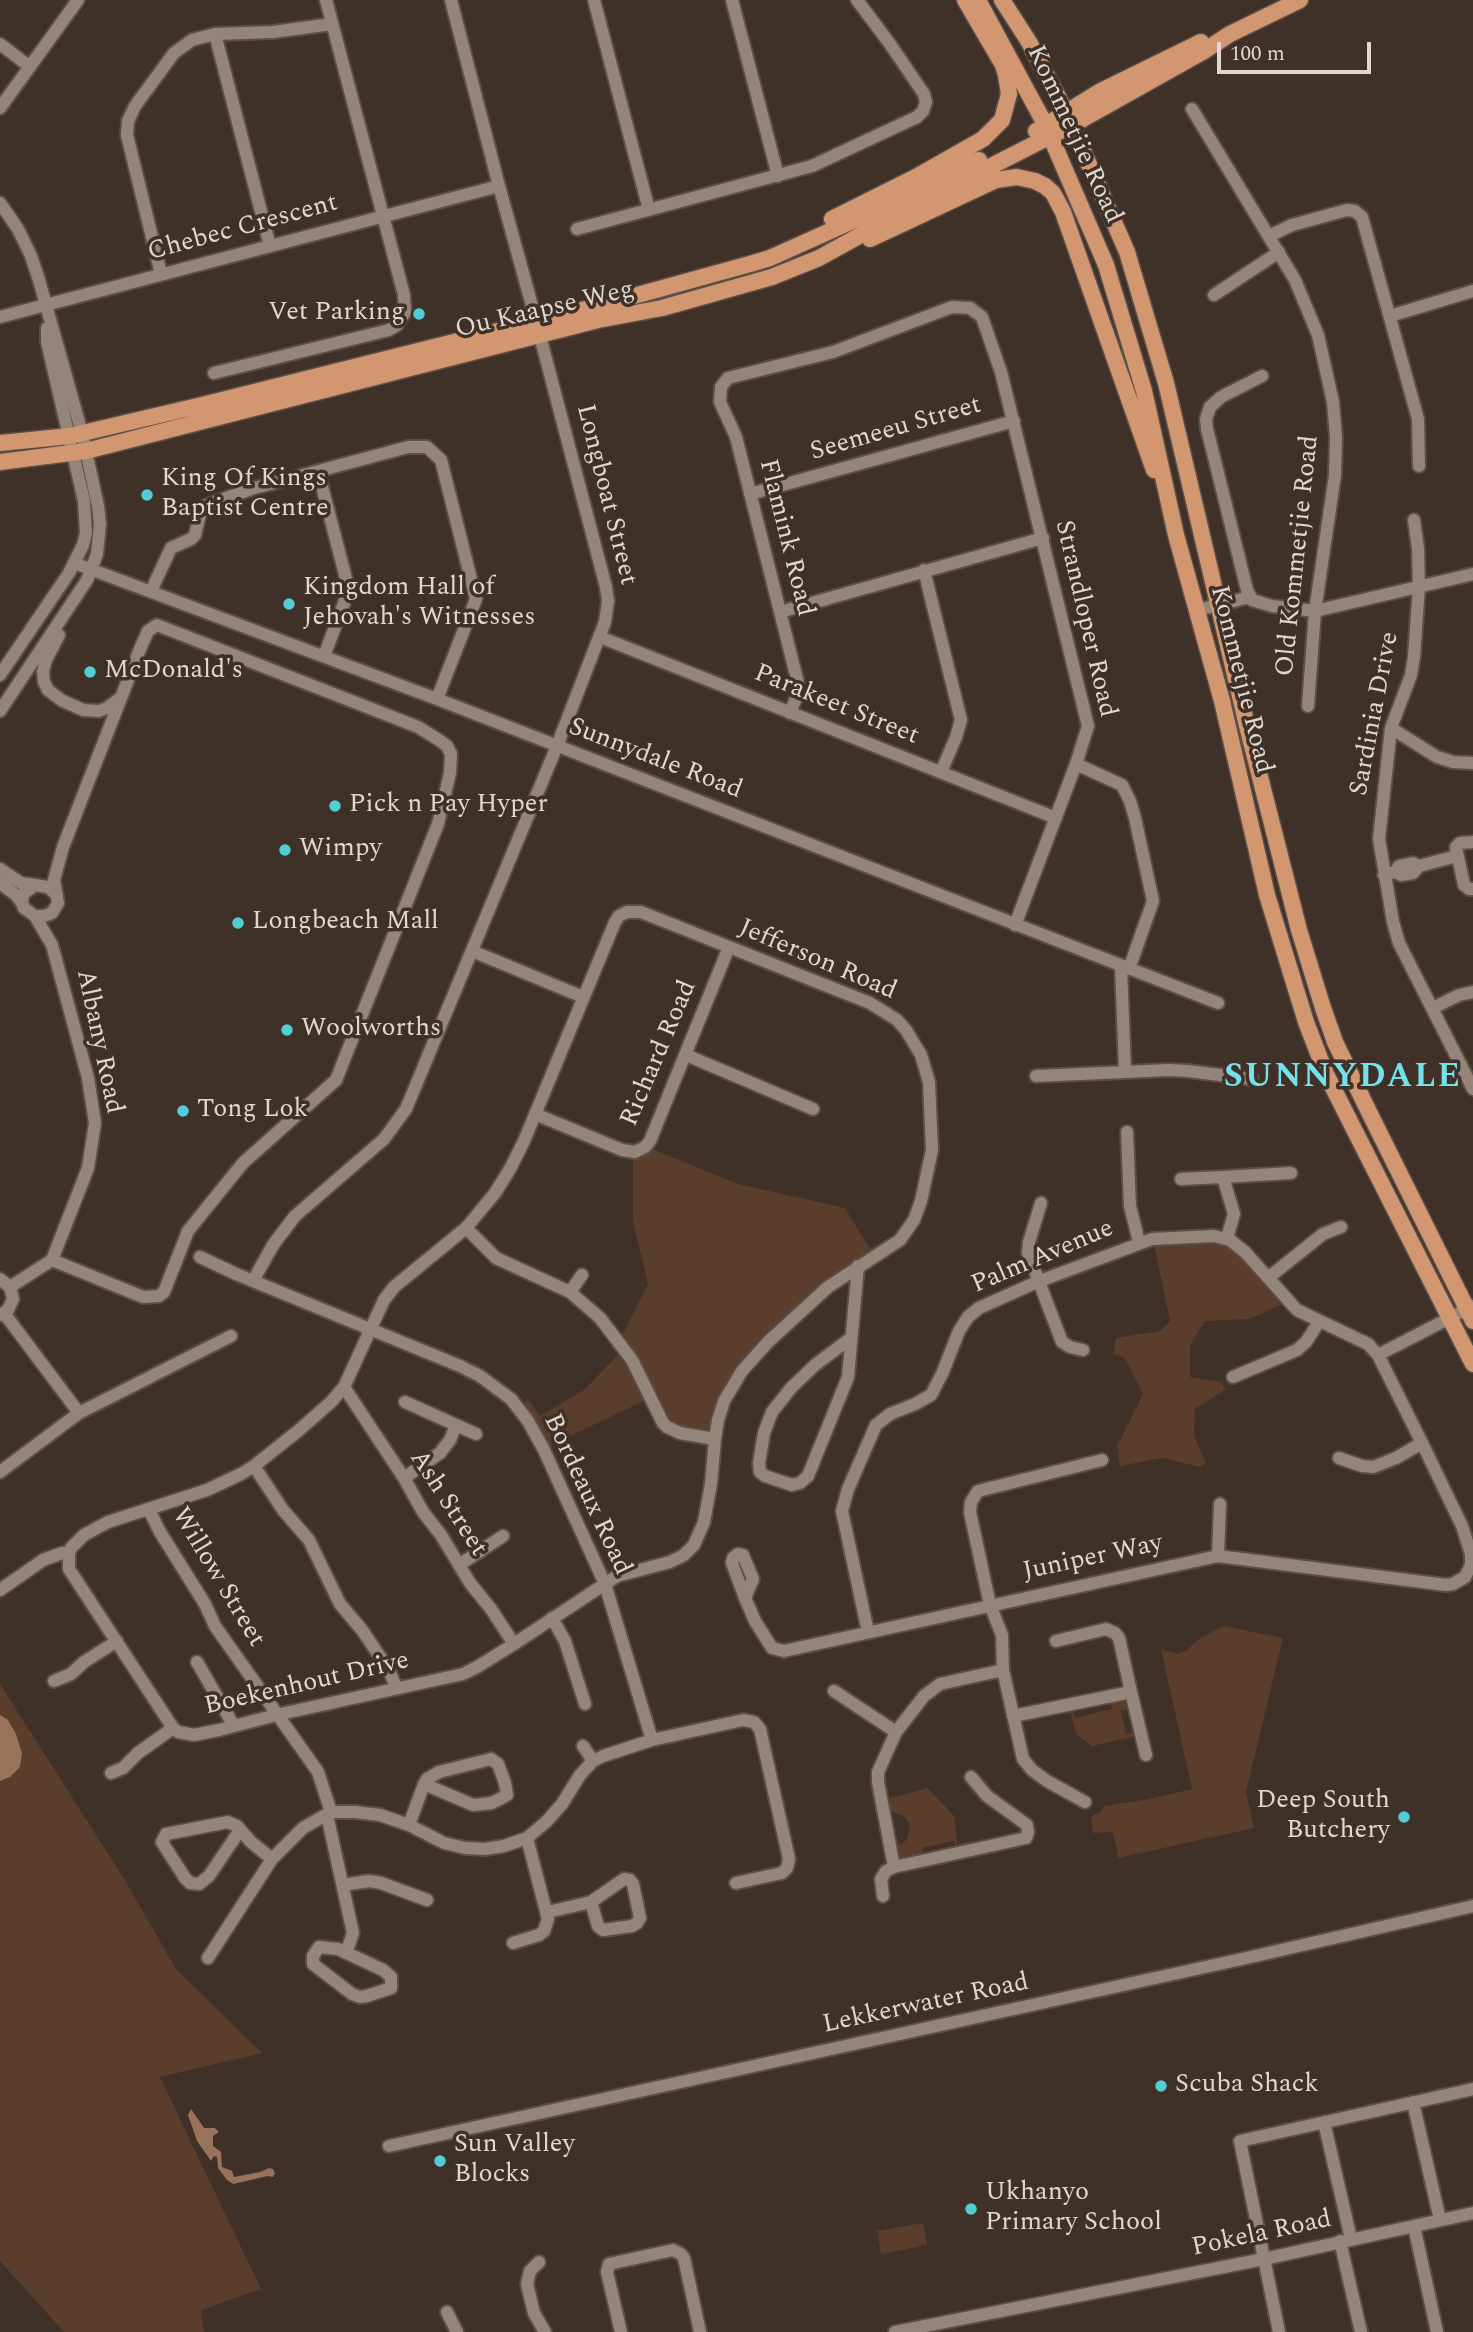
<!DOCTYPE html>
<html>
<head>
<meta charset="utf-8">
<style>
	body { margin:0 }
	#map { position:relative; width:1473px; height:2332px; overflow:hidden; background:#3f3128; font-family:Spectral,serif }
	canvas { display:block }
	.scale { position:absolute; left:1217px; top:42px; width:154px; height:32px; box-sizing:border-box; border:4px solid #e0d7d1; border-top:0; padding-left:9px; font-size:21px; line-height:24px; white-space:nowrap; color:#e0d7d1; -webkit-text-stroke:5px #3f3128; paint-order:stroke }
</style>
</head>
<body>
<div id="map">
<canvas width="1473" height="2332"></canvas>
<div class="scale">100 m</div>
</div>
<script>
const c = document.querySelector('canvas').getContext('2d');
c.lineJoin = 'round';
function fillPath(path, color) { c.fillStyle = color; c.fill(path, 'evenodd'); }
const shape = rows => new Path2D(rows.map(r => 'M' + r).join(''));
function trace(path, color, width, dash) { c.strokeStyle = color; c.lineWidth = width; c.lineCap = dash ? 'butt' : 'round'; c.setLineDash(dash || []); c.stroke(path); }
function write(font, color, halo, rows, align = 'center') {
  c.font = font + ' Spectral,serif'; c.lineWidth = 7; c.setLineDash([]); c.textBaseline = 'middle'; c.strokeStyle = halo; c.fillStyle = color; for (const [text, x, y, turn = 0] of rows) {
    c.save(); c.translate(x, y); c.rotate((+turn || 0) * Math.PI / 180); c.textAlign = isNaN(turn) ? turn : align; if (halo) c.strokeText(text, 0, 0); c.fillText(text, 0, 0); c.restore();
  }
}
fillPath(shape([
	[650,1148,738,1184,845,1208,869,1247,874,1249,785,1319,710,1427,703,1432,683,1429,669,1423,621,1338,648,1284,633,1221,633,1162,634,1157],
	[1216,1241,1236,1250,1255,1269,1282,1304,1250,1319,1205,1321,1190,1346,1190,1377,1221,1382,1225,1390,1195,1409,1194,1436,1206,1462,1201,1467,1162,1458,1120,1466,1117,1446,1143,1394,1124,1357,1113,1354,1116,1338,1160,1331,1170,1321,1154,1244],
	[610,1338,627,1362,646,1400,549,1446,538,1425,523,1403,528,1399,540,1416,584,1390,618,1355,607,1340],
	[1223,1626,1283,1638,1246,1792,1254,1828,1118,1858,1113,1832,1093,1833,1091,1820,1093,1815,1100,1812,1104,1806,1149,1799,1192,1789,1161,1649,1178,1654,1186,1651,1199,1639],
	[0,1684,126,1882,176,1969,262,2053,160,2077,261,2289,201,2310,204,2332,64,2332,0,2261],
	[1123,1699,1130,1709,1121,1711,1126,1734,1135,1732,1133,1737,1092,1746,1076,1734,1070,1709,1073,1709,1075,1718,1112,1709,1110,1700],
	[928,1788,955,1817,957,1845,965,1844,966,1848,956,1849,954,1841,922,1848,924,1857,903,1862,898,1859,895,1845,902,1844,907,1839,910,1825,905,1817,889,1810,885,1799],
	[923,2223,927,2245,881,2254,877,2231]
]), '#5a3d2b');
fillPath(shape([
	[0,1715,8,1720,16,1734,22,1753,20,1767,10,1777,0,1781],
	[191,2109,204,2128,215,2128,219,2132,213,2136,213,2146,221,2152,222,2167,232,2171,234,2177,260,2172,269,2168,273,2169,275,2173,273,2177,268,2176,233,2184,227,2180,218,2168,217,2157,214,2156,211,2161,197,2141,188,2115]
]), '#98725a');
const minor = shape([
	[451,0,499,186,536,320],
	[594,0,649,210],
	[732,0,778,176],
	[215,34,270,246],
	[0,44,30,67],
	[0,108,78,0],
	[1192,109,1295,280,1318,335,1333,402,1336,437,1335,475,1315,611,1308,706],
	[0,203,18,229,31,256,39,280,82,433,98,506,100,524,97,554,87,580,0,711],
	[577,229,812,166,917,117,923,111,926,102,924,94,890,44,857,0],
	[1269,236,1292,225,1347,210,1355,211,1362,217,1418,419,1419,466],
	[161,274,127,135,128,121,135,106,174,53,192,40,215,34,273,32,332,24],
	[1214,295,1279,252],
	[1390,316,1473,291],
	[0,317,499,186],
	[214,373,389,330,397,325,405,312,404,295,326,0],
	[1262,376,1221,397,1210,407,1206,419,1207,429,1247,590,1252,600,1272,606,1315,611,1473,574],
	[318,471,348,586,346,598,324,656],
	[750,494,1014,421],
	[1414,520,1418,549,1419,586,1414,657,1411,675,1391,728,1379,839,1393,922,1399,943,1473,1089],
	[74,563,437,699,1218,1003],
	[924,570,961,720,956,737,941,772],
	[151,591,171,548,191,539,195,535,201,510,205,506,251,489,408,447,427,447,441,460,476,599,437,699],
	[1198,610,1250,597],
	[780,612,1043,538],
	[59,635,46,660,43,671,44,682,48,690,61,700,83,710,99,711,107,708,119,699],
	[600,637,1056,818],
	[0,675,69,573,83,545,86,533,84,501,47,342,47,328],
	[790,713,796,698,798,683,736,437,720,402,721,387,728,378,833,352,952,307,970,308,982,317,1001,372,1088,726,1076,764,1015,925],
	[1391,728,1437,757,1453,762,1473,763],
	[1076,764,1122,785,1130,801,1135,818,1153,901,1129,969],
	[1473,842,1460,843,1456,847,1464,885,1469,889,1473,889],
	[0,869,21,883,48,887,57,895],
	[1395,872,1401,875,1413,873,1419,866],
	[1384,875,1395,872,1399,866,1413,863,1419,866,1457,856],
	[0,883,16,895,22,903],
	[34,886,23,894,22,903,24,908,35,916,44,916,52,913,58,903,54,880,63,847,140,649,148,631,157,625,418,727,439,740,447,746,451,754,450,773,438,824,336,1080,243,1163,188,1231,164,1292,159,1296,143,1297,52,1260],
	[627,912,641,912,870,1003,897,1020,906,1030,921,1055,929,1082,932,1150,921,1201,914,1220,900,1240,828,1287,768,1342,742,1371,724,1401,718,1420,715,1439,711,1484,704,1522,694,1545,684,1555,670,1562,617,1576,514,1644,477,1667,463,1674,276,1715,219,1730,194,1735,178,1732,173,1728,69,1569,69,1553,71,1548,84,1535,108,1522,207,1490,241,1474,254,1466,298,1431,331,1402,344,1387,384,1300,394,1287,466,1228,495,1193,510,1169,524,1141,615,922,619,916,627,912],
	[472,951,583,997],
	[1121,966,1125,1071],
	[1433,1008,1459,995,1473,992],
	[686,1055,813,1109],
	[1036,1076,1169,1070,1188,1071,1252,1079],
	[535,1114,622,1150,635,1152,645,1147,650,1141,729,947],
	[1127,1132,1130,1206,1139,1242],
	[1223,1177,1291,1173],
	[1181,1179,1223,1177,1234,1214,1227,1238],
	[1041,1203,1029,1242,1028,1253,1062,1342,1070,1347,1083,1350],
	[466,1228,496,1258,570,1292,600,1318,632,1360,663,1423,667,1427,680,1433,715,1439],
	[200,1257,236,1274,460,1366,480,1376,511,1399,528,1421,544,1450,605,1584,652,1740],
	[1268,1278,1323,1234,1341,1227],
	[0,1279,10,1287,13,1299,8,1310,0,1315],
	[253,1281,273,1245,295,1216,384,1139,406,1109,557,746,605,622,608,601,606,587,540,336],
	[10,1287,52,1260,88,1168,95,1123,88,1078,52,945,35,916],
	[570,1292,582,1275],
	[4,1313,79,1413],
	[851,1338,815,1365,791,1388,772,1412,764,1433,759,1463,760,1472,765,1476,792,1485,800,1483,808,1476,848,1377,858,1266],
	[1378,1355,1473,1306],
	[1233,1377,1297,1350,1306,1342,1319,1322],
	[344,1387,404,1478,423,1512,441,1535,470,1583,491,1609,514,1644],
	[405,1402,476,1434],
	[1339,1458,1362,1466,1373,1467,1396,1458,1422,1443],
	[254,1466,283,1510,309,1540,340,1604,362,1630,389,1670,396,1687],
	[0,1472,79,1413,231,1336],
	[404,1478,440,1453,450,1440,456,1425],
	[149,1510,160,1532,205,1604,215,1626,318,1772,331,1812],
	[1218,1556,1220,1504],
	[459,1565,503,1536],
	[0,1590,43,1560,62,1553,69,1553],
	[745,1598,753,1579,743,1555,738,1554,733,1558,732,1563,745,1598,755,1621,772,1648,784,1651,1218,1556,1446,1585,1453,1584,1465,1577,1471,1565,1471,1554,1462,1526,1422,1443,1378,1355,1368,1344,1297,1310,1245,1252,1230,1240,1214,1236,1152,1239,1037,1282,979,1308,968,1317,959,1331,942,1374,931,1395,915,1404,890,1414,876,1425,848,1489,842,1511,868,1632],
	[552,1618,565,1641,585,1704],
	[1056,1641,1106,1629,1115,1633,1119,1638,1131,1692],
	[197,1662,234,1726],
	[54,1681,71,1674,84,1662,117,1641],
	[834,1691,896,1732],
	[1013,1716,1131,1692,1146,1755],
	[583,1746,593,1761],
	[111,1773,123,1768,138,1753,173,1728],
	[971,1777,987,1796,1027,1825,1028,1832,1026,1838,894,1867,878,1782,878,1772,896,1732,924,1696,940,1684,1003,1670],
	[1085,1802,1047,1781,1032,1770,1023,1759,1003,1670,1002,1635,990,1605,970,1512,971,1502,978,1491,1102,1460],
	[327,1815,353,1933,346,1953],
	[409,1825,424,1784,427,1779,439,1772,491,1759,498,1764,505,1783,507,1795,492,1803,473,1805,424,1784],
	[240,1830,209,1876,199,1884,190,1883,185,1878,162,1842,166,1834,228,1822,237,1826,251,1842,272,1859],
	[343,1885,369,1881,381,1883,427,1900],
	[883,1896,881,1879,886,1871,894,1867],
	[548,1912,591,1902,624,1879,630,1880,633,1884,640,1918,637,1923,632,1926,603,1930,598,1926,591,1902],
	[513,1943,539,1935,544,1931,548,1919,527,1838],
	[319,1947,338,1949,383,1970,391,1977,391,1988,367,1996,360,1997,352,1994,313,1964,313,1956,319,1947],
	[208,1958,272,1859,303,1828,331,1812,355,1812,380,1815,409,1825,444,1843,465,1848,485,1849,504,1846,527,1838,546,1822,562,1804,580,1775,593,1761,603,1756,652,1740,743,1720,754,1722,760,1729,789,1859,787,1868,782,1873,736,1883],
	[1413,2102,1440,2220],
	[1324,2122,1351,2239],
	[389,2146,1242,1959,1473,1906],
	[1414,2226,1437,2332],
	[1340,2241,1361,2332],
	[539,2262,530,2271,527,2284,534,2313,545,2332],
	[447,2312,457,2332],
	[621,2332,607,2272,609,2264,673,2250,681,2254,684,2258,700,2332],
	[895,2332,1264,2259,1473,2213],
	[1279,2332,1240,2141,1473,2089]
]);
const major = shape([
	[978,0,1046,126,1106,265,1144,391,1176,535,1222,701,1267,895,1306,1022,1326,1074,1473,1364],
	[1002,0,1029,42,1067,114,1127,252,1166,383,1247,726,1299,930,1323,1008,1335,1042,1369,1112,1473,1321],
	[1036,131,1099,92,1201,42],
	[832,219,916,177,983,139,1002,120,1009,94,1006,75,1003,65,965,0],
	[870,239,996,180,1017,177,1035,181,1045,186,1053,193,1063,212,1154,470],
	[0,443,70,436,202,405,594,307,750,264,770,258,877,210,979,160],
	[0,462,86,451,598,320,662,308,772,277,819,258,917,204,1072,125,1204,51,1230,34,1300,0]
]);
trace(minor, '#5a4e47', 16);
trace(major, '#5a4e47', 19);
trace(minor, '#95847a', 12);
trace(major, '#d29770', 16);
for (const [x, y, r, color] of [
	[419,314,7,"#52ccd6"],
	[147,495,7,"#52ccd6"],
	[289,604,7,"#52ccd6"],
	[90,672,7,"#52ccd6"],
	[335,806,7,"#52ccd6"],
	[285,850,7,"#52ccd6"],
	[238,923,7,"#52ccd6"],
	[287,1030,7,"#52ccd6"],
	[183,1111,7,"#52ccd6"],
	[1404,1817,7,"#52ccd6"],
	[1161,2086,7,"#52ccd6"],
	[440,2161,7,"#52ccd6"],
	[971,2209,7,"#52ccd6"]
]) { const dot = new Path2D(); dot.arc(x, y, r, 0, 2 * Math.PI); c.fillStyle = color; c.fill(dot); trace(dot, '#3f3128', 2.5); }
write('26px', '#e0d7d1', '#3f3128', [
	["Kommetjie Road",1073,135,65],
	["Chebec Crescent",243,229,-15],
	["Ou Kaapse Weg",545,311,-13],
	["Seemeeu Street",896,430,-16],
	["Longboat Street",605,495,76],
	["Flamink Road",785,538,76],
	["Old Kommetjie Road",1299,556,-84],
	["Strandloper Road",1084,619,77],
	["Kommetjie Road",1240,680,76],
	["Parakeet Street",836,706,22],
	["Sardinia Drive",1376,714,-79],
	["Sunnydale Road",655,760,21],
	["Jefferson Road",817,961,23],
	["Albany Road",98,1042,78],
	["Richard Road",660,1054,-67],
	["Palm Avenue",1043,1258,-23],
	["Bordeaux Road",586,1495,65],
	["Ash Street",447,1504,57],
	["Juniper Way",1093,1559,-12],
	["Willow Street",217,1578,59],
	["Boekenhout Drive",307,1685,-13],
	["Lekkerwater Road",926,2005,-12],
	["Pokela Road",1262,2235,-12]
]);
write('26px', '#e0d7d1', '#3f3128', [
	["Vet Parking",405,314,"right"],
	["King Of Kings",161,480],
	["Baptist Centre",161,510],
	["Kingdom Hall of",303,589],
	["Jehovah's Witnesses",303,619],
	["McDonald's",104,672],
	["Pick n Pay Hyper",349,806],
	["Wimpy",299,850],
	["Longbeach Mall",252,923],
	["Woolworths",301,1030],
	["Tong Lok",197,1111],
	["Deep South",1390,1802,"right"],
	["Butchery",1390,1832,"right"],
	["Scuba Shack",1175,2086],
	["Sun Valley",454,2146],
	["Blocks",454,2176],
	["Ukhanyo",985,2194],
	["Primary School",985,2224]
], 'left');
c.letterSpacing = '2px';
write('bold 33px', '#75e1ea', '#3f3128', [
	["SUNNYDALE",1343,1080]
]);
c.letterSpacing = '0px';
</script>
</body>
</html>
